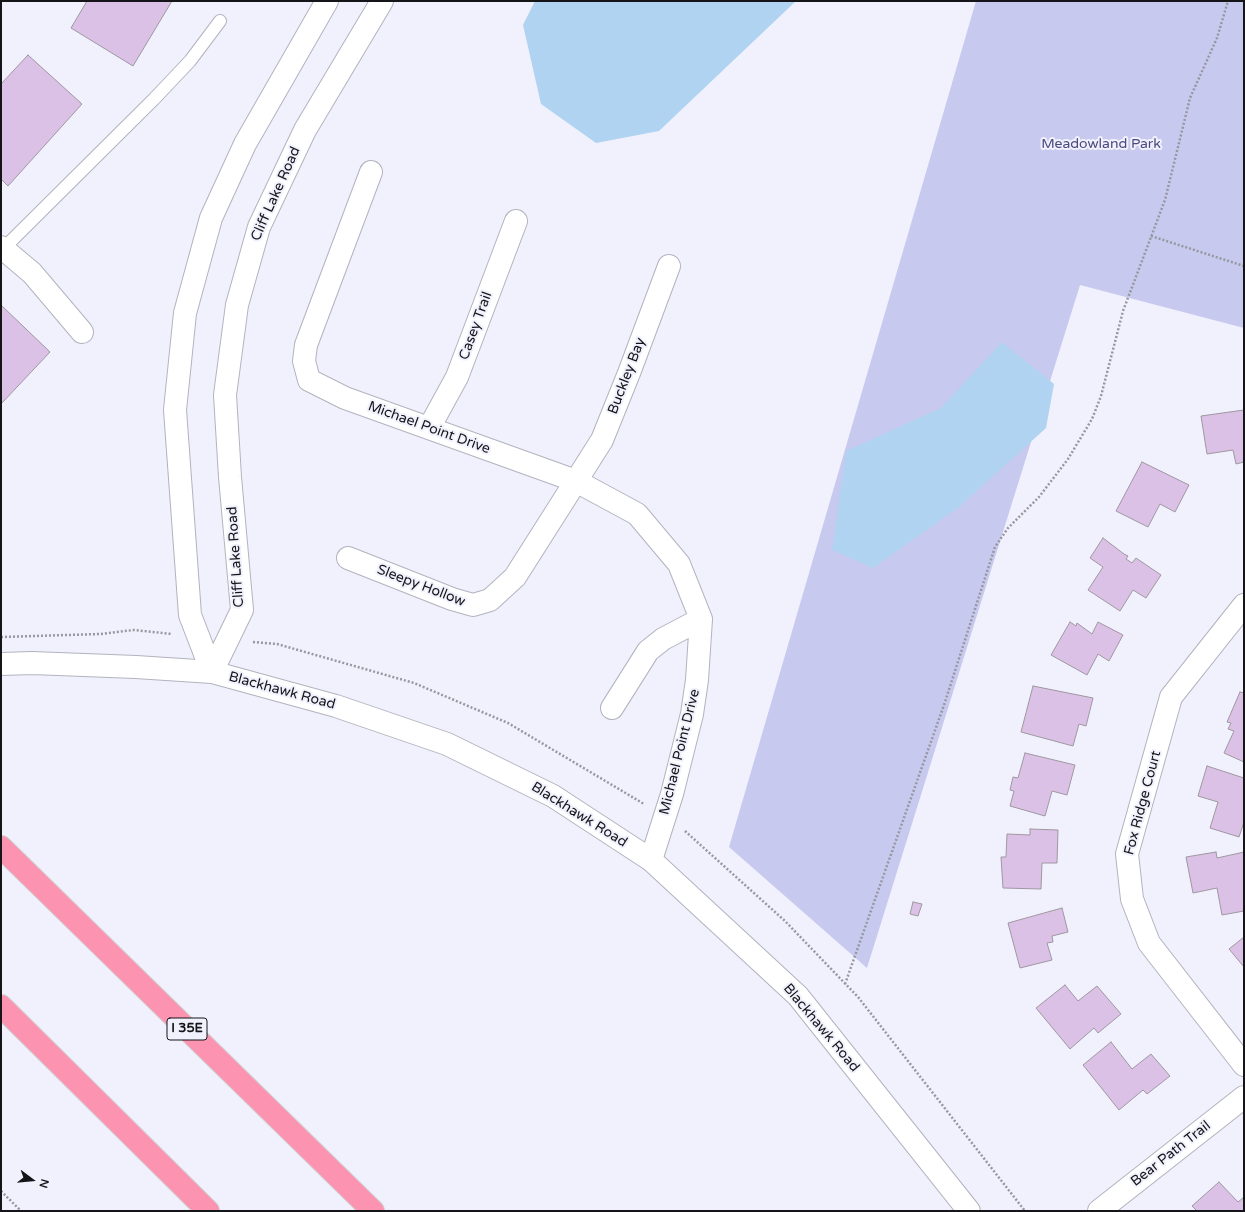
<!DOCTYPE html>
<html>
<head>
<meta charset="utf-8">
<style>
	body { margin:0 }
	#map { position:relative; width:1245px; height:1212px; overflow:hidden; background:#f1f1fd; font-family:"Varela Round",sans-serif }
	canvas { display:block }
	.frame { position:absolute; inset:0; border:2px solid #151519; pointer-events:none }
	.north { position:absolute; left:12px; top:1160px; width:40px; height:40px; -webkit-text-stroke:3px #f1f1fd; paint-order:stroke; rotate:106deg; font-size:11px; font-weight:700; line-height:16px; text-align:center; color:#151519 }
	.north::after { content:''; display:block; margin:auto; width:14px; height:18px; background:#151519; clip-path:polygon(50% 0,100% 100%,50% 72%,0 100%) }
</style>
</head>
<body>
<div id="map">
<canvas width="1245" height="1212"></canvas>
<div class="frame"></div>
<div class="north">N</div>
</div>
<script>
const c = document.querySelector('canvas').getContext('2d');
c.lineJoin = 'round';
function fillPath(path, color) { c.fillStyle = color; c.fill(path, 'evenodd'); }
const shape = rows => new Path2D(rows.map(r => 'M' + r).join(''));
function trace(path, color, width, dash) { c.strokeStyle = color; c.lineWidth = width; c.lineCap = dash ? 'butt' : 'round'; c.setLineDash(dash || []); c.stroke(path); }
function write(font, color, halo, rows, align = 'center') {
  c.font = font + ' "Varela Round",sans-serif'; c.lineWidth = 4; c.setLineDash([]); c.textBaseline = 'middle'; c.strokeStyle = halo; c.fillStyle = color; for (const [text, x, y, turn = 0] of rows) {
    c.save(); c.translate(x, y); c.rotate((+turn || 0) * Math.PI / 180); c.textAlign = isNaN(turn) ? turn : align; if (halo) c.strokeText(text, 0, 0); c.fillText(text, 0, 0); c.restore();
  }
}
fillPath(shape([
	[976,1,1244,1,1244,328,1080,285,867,968,729,847]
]), '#c8c9ef');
fillPath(shape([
	[535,1,796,1,659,131,596,143,541,104,523,25],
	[1002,342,1054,384,1046,428,959,507,873,568,832,550,846,451,941,408]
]), '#afd3f1');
const building = shape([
	[87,1,172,1,133,66,71,28,87,1],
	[28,55,82,104,8,186,1,179,1,84,28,55],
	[1,305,50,352,1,404,1,305],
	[1244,410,1244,462,1236,464,1233,450,1207,454,1201,416,1244,410],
	[1142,462,1189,485,1175,512,1160,504,1148,527,1116,511,1142,462],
	[1103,538,1124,554,1128,556,1126,559,1132,563,1136,558,1161,575,1146,598,1133,590,1120,611,1088,590,1103,567,1090,558,1103,538],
	[1070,622,1076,626,1077,623,1092,634,1098,622,1123,635,1109,661,1098,654,1087,675,1051,655,1070,622],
	[1033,686,1093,698,1086,726,1079,724,1073,746,1021,732,1033,686],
	[1240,692,1244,693,1244,762,1224,753,1234,731,1228,729,1231,723,1227,722,1240,692],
	[1025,753,1075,765,1067,795,1052,791,1045,816,1010,806,1014,791,1010,790,1013,777,1018,778,1025,753],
	[1207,766,1244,778,1244,822,1239,837,1210,828,1218,802,1198,796,1207,766],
	[1030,829,1058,830,1057,863,1042,863,1041,889,1003,888,1001,857,1006,857,1007,834,1030,835,1030,829],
	[1216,852,1217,858,1244,852,1244,911,1222,915,1217,888,1193,893,1186,857,1216,852],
	[913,902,922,904,918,916,910,914,913,902],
	[1062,908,1068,932,1052,936,1053,942,1047,943,1052,960,1020,968,1008,923,1062,908],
	[1244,937,1244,967,1229,949,1244,937],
	[1065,985,1078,1001,1097,986,1121,1014,1098,1033,1094,1028,1070,1049,1036,1008,1065,985],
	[1111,1042,1132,1069,1151,1054,1170,1076,1147,1094,1143,1090,1119,1110,1083,1065,1111,1042],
	[1219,1182,1238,1202,1244,1197,1244,1211,1197,1211,1192,1206,1219,1182]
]);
fillPath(building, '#dbc1e5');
trace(building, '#9e97a1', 1);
const service = shape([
	[3,249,154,99,190,61,220,21]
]);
const minor = shape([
	[371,172,306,345,304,361,309,380,345,398,576,481,637,514,679,564,701,619,697,680,692,714,672,794,651,860],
	[1,247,32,273,82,332],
	[429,428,457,377,516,221],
	[348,558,452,599,473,605,490,600,515,577,602,440,629,373,669,266],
	[1244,605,1171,697,1127,854,1132,899,1149,943,1244,1065],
	[612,708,648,651,663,639,701,619],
	[1099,1211,1244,1097]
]);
const tertiary = shape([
	[1,664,32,663,136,667,212,672,336,706,447,744,553,796,651,860,798,996,969,1211],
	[212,672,242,610,230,477,225,395,237,305,259,227,305,130,382,1],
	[212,672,190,615,175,410,185,313,211,218,245,144,327,1]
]);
const motorway = shape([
	[1,847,373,1211],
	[1,1006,208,1211]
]);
trace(service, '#b2b3be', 14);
trace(minor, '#b2b3be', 24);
trace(tertiary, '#b2b3be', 24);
trace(motorway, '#d0d0d1', 24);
trace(shape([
	[1151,236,1244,266],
	[1,637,100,634,134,630,172,634],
	[253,642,277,644,414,683,508,723,644,804],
	[685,831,785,921,858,997,1025,1211],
	[845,984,944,705,995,547,1008,528,1039,497,1068,459,1092,419,1101,396,1123,311,1165,200,1190,98,1217,38,1228,1],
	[1,1191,21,1211]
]), '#97979f', 2.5, [2, 2]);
trace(service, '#fff', 12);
trace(minor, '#fff', 22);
trace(tertiary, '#fff', 22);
trace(motorway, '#fc94b1', 22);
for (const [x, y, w] of [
	[187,1029,40]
]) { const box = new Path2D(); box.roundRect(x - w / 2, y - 11, w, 22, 3); c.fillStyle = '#f1f1fd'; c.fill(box); trace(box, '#151519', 1); }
write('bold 13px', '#151519', null, [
	["I 35E",187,1029]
]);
write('14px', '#4a497e', '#f1f1fd', [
	["Meadowland Park",1101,144]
]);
write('14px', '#151519', '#f1f1fd', [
	["Cliff Lake Road",276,194,-66],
	["Casey Trail",476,326,-70],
	["Buckley Bay",627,376,-69],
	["Michael Point Drive",429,428,20],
	["Cliff Lake Road",236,557,-94],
	["Sleepy Hollow",421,586,21],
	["Blackhawk Road",282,691,15],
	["Michael Point Drive",680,752,-76],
	["Fox Ridge Court",1143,803,-75],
	["Blackhawk Road",579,815,32],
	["Blackhawk Road",821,1028,50],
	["Bear Path Trail",1171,1154,-38]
]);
</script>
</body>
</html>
